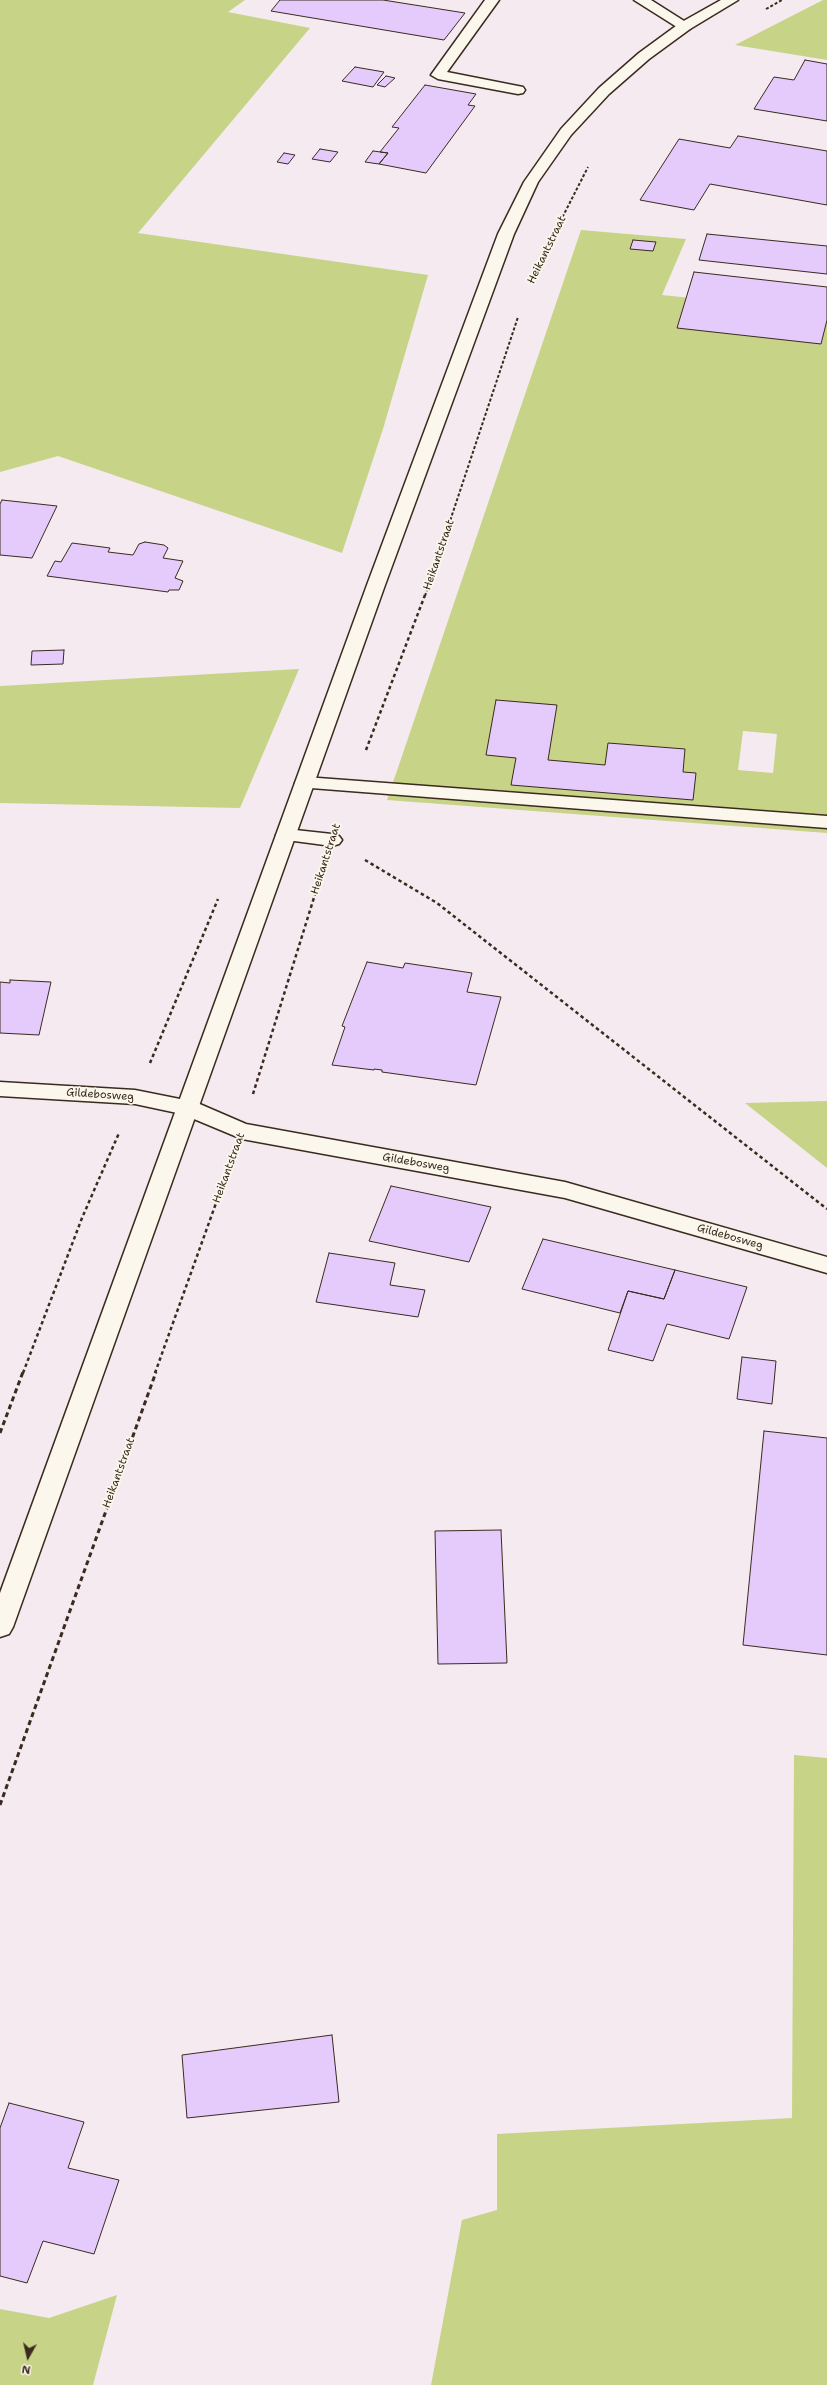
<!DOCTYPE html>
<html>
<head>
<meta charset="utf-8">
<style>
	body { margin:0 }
	#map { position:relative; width:827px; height:2385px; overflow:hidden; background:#f4eaf0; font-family:"Shantell Sans",sans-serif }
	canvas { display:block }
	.north { position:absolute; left:8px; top:2337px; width:40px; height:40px; -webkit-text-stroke:3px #fbf7ec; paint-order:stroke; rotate:188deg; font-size:11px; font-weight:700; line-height:16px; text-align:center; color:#3b2a1e }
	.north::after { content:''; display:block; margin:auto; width:14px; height:18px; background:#3b2a1e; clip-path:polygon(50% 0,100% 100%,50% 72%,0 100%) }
</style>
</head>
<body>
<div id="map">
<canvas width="827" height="2385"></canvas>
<div class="north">N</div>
</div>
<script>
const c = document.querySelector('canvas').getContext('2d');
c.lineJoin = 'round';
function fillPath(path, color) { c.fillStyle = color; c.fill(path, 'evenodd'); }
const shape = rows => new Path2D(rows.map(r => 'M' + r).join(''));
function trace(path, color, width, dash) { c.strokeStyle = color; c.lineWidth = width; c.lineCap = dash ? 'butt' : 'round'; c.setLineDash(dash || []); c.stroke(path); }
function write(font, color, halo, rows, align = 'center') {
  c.font = font + ' "Shantell Sans",sans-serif'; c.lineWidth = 3.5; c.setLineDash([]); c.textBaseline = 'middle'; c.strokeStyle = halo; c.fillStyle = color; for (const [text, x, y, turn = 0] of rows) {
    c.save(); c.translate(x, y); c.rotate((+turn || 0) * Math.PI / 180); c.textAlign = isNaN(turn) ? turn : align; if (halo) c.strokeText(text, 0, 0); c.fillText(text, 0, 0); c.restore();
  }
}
fillPath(shape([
	[0,0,245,0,228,12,310,28,138,233,428,275,383,429,342,553,58,456,0,472],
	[823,0,827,0,827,60,735,45],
	[581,230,686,239,662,295,827,312,827,833,387,800],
	[743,731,777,734,773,773,738,770],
	[299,669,240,808,0,803,0,686],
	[827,1101,827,1168,745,1103],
	[794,1755,827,1758,827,2385,431,2385,462,2220,497,2210,497,2134,792,2118],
	[117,2295,93,2385,0,2385,0,2309,49,2318]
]), '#c7d387');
const building = shape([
	[280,0,383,0,465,13,444,40,271,11,280,0],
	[805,60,827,64,827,121,754,109,774,77,794,80,805,60],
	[355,67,384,72,373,87,342,81,355,67],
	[386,76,395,78,385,87,377,85,386,76],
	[425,85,476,94,468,105,475,106,426,173,379,164,388,153,380,152,399,128,392,127,425,85],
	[738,136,827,151,827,205,710,184,694,210,640,200,679,139,730,148,738,136],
	[320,149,338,152,330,162,312,159,320,149],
	[373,151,388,153,379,164,365,162,373,151],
	[284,153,295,155,288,164,277,162,284,153],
	[707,234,827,246,827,274,699,260,707,234],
	[633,240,656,242,653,251,630,249,633,240],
	[694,272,827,287,827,320,821,344,677,328,694,272],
	[2,500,57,506,32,558,0,555,0,504,2,500],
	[145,542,164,545,168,548,163,558,183,561,175,578,183,581,179,590,169,590,168,592,47,576,55,561,61,562,72,543,110,548,108,552,133,555,139,544,145,542],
	[64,650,63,664,31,665,32,651,64,650],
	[496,700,557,705,548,760,605,765,608,743,685,749,683,772,696,773,693,800,511,785,516,758,486,755,496,700],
	[367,962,403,968,405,963,472,973,467,992,501,997,476,1085,382,1072,382,1070,374,1069,374,1070,332,1065,345,1027,342,1026,367,962],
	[10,980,51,982,39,1035,0,1033,0,982,10,983,10,980],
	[391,1186,491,1207,469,1262,369,1241,391,1186],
	[543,1239,675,1270,664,1299,628,1291,620,1313,522,1289,543,1239],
	[329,1253,395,1263,390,1285,425,1290,418,1317,316,1302,329,1253],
	[675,1270,747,1287,729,1339,667,1324,653,1361,608,1350,628,1291,664,1299,675,1270],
	[742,1357,776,1361,772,1404,737,1399,742,1357],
	[764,1431,827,1438,827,1655,743,1645,764,1431],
	[501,1530,507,1663,438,1664,435,1531,501,1530],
	[332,2035,339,2102,187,2118,182,2055,332,2035],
	[9,2103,84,2122,68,2168,119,2180,94,2254,43,2241,27,2283,0,2276,0,2128,9,2103]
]);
fillPath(building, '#e4cbfb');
trace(building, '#3b2a1e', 1);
const lane = shape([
	[485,0,499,0,447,72,523,87,525,90,523,93,518,94,438,79,431,75,485,0],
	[305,777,827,816,827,828,298,787,295,783,298,779,305,777]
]);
const street = shape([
	[634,0,651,0,692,26,690,29,680,29,634,0],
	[286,829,332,834,339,836,342,840,339,844,332,846,279,839,276,835,279,831,286,829],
	[0,1082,135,1090,195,1102,246,1124,565,1182,827,1257,827,1273,565,1198,242,1139,182,1114,135,1104,0,1096,0,1082]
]);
const secondary = shape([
	[721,0,738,0,690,29,649,59,609,94,571,135,538,182,514,234,385,585,13,1627,9,1634,0,1637,0,1593,367,585,498,234,524,182,561,129,599,88,639,53,680,23,721,0]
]);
trace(lane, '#3b2a1e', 3);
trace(street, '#3b2a1e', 3);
trace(secondary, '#3b2a1e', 3);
trace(shape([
	[766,9,782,0],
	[533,275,588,167],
	[425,596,518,317]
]), '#3b2a1e', 2, [3, 2]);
trace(shape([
	[366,750,425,595],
	[365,860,437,903,827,1209],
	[150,1063,218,899],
	[253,1094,321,875],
	[23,1373,82,1218,119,1133],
	[155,1373,229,1167]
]), '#3b2a1e', 2.5, [3.5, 3]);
trace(shape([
	[0,1433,23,1372],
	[0,1805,156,1372]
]), '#3b2a1e', 3, [5, 3.5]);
fillPath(lane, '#fbf7ec');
fillPath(street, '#fbf7ec');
fillPath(secondary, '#fbf7ec');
write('11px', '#3b2a1e', '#fbf7ec', [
	["Heikantstraat",547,250,-64],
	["Heikantstraat",439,555,-71],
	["Heikantstraat",326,859,-72],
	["Gildebosweg",100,1095,4],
	["Gildebosweg",416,1163,10],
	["Heikantstraat",229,1168,-70],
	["Gildebosweg",730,1237,16],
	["Heikantstraat",119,1473,-70]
]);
</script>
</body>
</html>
